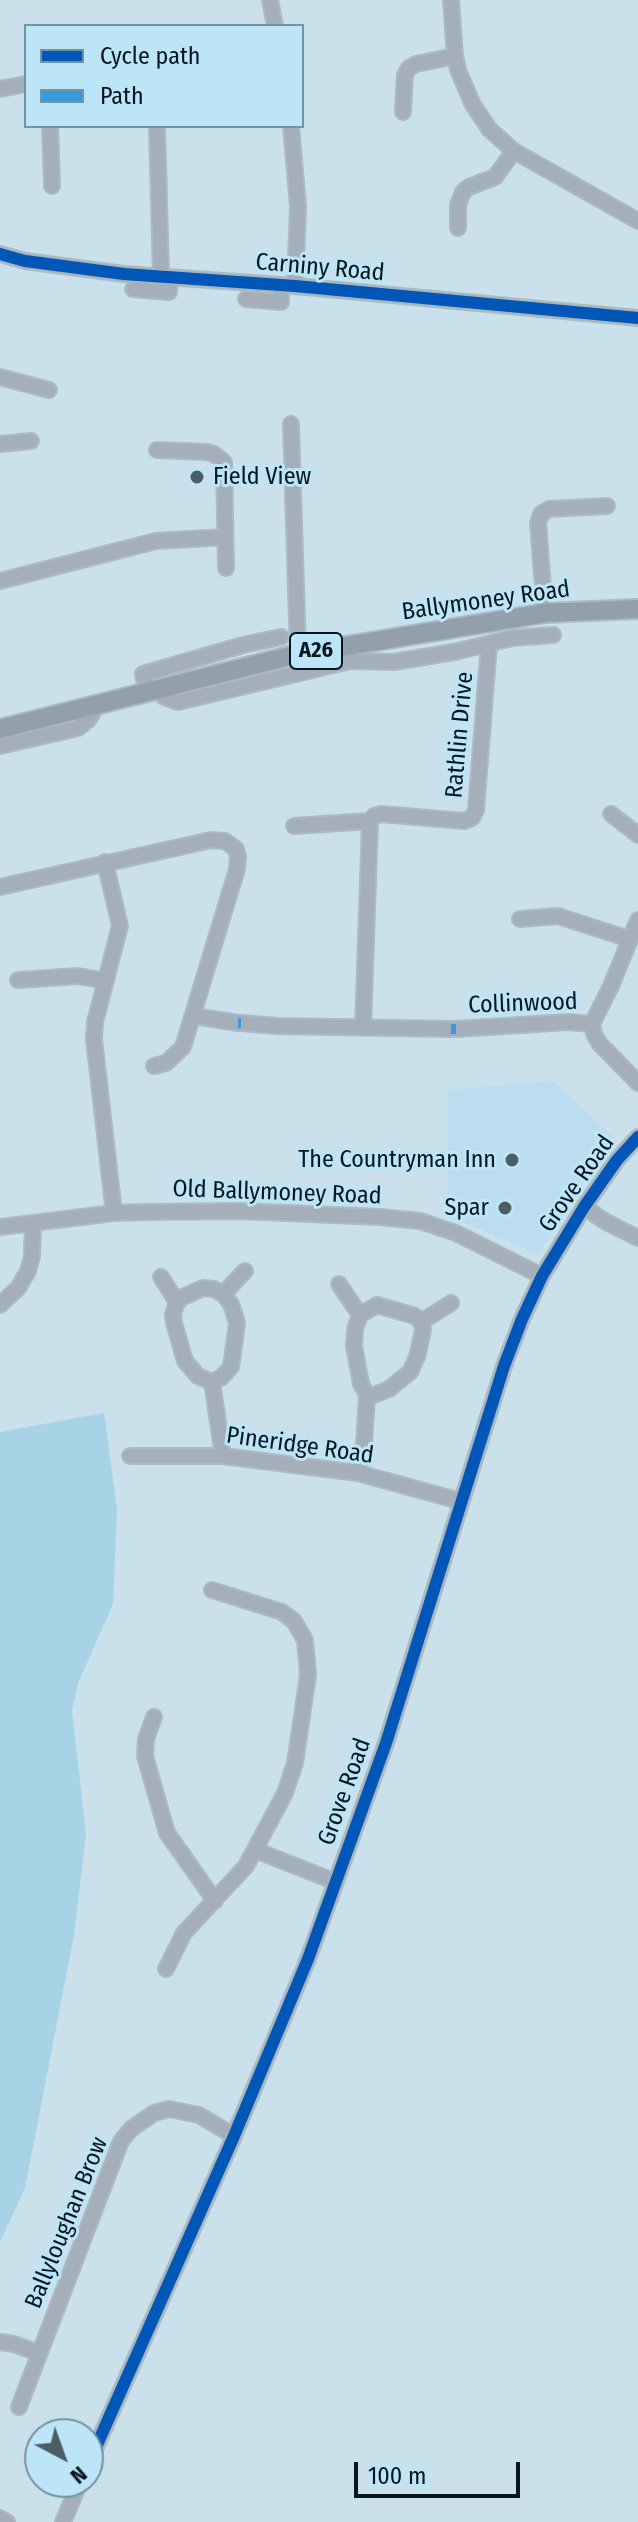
<!DOCTYPE html>
<html>
<head>
<meta charset="utf-8">
<style>
	body { margin:0 }
	#map { position:relative; width:638px; height:2522px; overflow:hidden; background:#cae0eb; font-family:"Fira Sans Condensed",sans-serif }
	canvas { display:block }
	.legend { position:absolute; left:24px; top:24px; width:280px; height:104px; box-sizing:border-box; background:#bde5f8; border:2px solid #7593a0; margin:0; padding:10px 14px; list-style:none; font-size:24px; color:#08171d }
	.legend li { display:flex; align-items:center; gap:16px; height:40px }
	.legend b { width:40px; border:2px solid #7593a0 }
	.north { position:absolute; left:24px; top:2418px; width:80px; height:80px; box-sizing:border-box; background:#bde5f8; border:2px solid #7593a0; border-radius:50%; rotate:139deg; font-size:22px; font-weight:700; line-height:32px; text-align:center; color:#08171d }
	.north::after { content:''; display:block; margin:auto; width:28px; height:36px; background:#4c5d65; clip-path:polygon(50% 0,100% 100%,50% 72%,0 100%) }
	.scale { position:absolute; left:354px; top:2462px; width:166px; height:36px; box-sizing:border-box; border:4px solid #08171d; border-top:0; padding-left:10px; font-size:24px; line-height:28px; white-space:nowrap; color:#08171d; -webkit-text-stroke:6px #bde5f8; paint-order:stroke }
</style>
</head>
<body>
<div id="map">
<canvas width="638" height="2522"></canvas>
<ul class="legend">
<li><b style="height:10px;background:#0057b8"></b>Cycle path</li>
<li><b style="height:10px;background:#3a9adf"></b>Path</li>
</ul>
<div class="north">N</div>
<div class="scale">100 m</div>
</div>
<script>
const c = document.querySelector('canvas').getContext('2d');
c.lineJoin = 'round';
function fillPath(path, color) { c.fillStyle = color; c.fill(path, 'evenodd'); }
const shape = rows => new Path2D(rows.map(r => 'M' + r).join(''));
function trace(path, color, width, dash) { c.strokeStyle = color; c.lineWidth = width; c.lineCap = dash ? 'butt' : 'round'; c.setLineDash(dash || []); c.stroke(path); }
function write(font, color, halo, rows, align = 'center') {
  c.font = font + ' "Fira Sans Condensed",sans-serif'; c.lineWidth = 6; c.setLineDash([]); c.textBaseline = 'middle'; c.strokeStyle = halo; c.fillStyle = color; for (const [text, x, y, turn = 0] of rows) {
    c.save(); c.translate(x, y); c.rotate((+turn || 0) * Math.PI / 180); c.textAlign = isNaN(turn) ? turn : align; if (halo) c.strokeText(text, 0, 0); c.fillText(text, 0, 0); c.restore();
  }
}
fillPath(shape([
	[553,1081,613,1137,538,1254,448,1216,448,1090]
]), '#badeef');
fillPath(shape([
	[104,1413,117,1509,113,1604,78,1683,72,1711,86,1834,74,1935,25,2188,0,2242,0,1432]
]), '#a8d2e6');
const minor = shape([
	[270,0,275,26],
	[451,0,455,56,458,70,473,105,490,130,514,151,638,221],
	[0,89,26,84],
	[403,112,405,75,409,68,416,64,455,56],
	[50,126,52,186],
	[157,126,161,276],
	[291,126,298,206,295,286],
	[458,228,458,205,463,192,469,187,495,177,514,151],
	[0,254,25,261,124,274,295,286,638,318],
	[133,289,169,292,170,277],
	[246,299,281,302,281,285],
	[0,377,49,390],
	[291,424,298,654],
	[0,444,31,441],
	[157,450,207,452,214,454,224,462,226,568],
	[0,581,156,541,225,537],
	[545,613,538,523,541,514,549,509,607,506],
	[160,689,164,697,178,702,350,661,394,662,454,652,512,638,553,635],
	[147,692,143,674,243,645,281,637],
	[0,746,78,728,89,719,97,705],
	[611,814,638,835],
	[294,826,370,821,374,816,381,814,464,821,472,818,476,810,489,644],
	[105,862,120,926,95,1022,94,1039,114,1213],
	[0,887,211,840,225,841,236,849,238,856,237,869,183,1047,166,1063,154,1066],
	[520,919,558,916,629,939],
	[638,920,611,986,592,1024,594,1034,599,1043,638,1083],
	[18,980,78,976,106,981],
	[194,1016,238,1023],
	[241,1023,277,1026,451,1029],
	[363,1028,370,821],
	[456,1029,568,1022,592,1024],
	[584,1207,606,1222,638,1238],
	[0,1227,114,1213,148,1212,240,1211,380,1217,420,1221,456,1233,542,1276],
	[161,1277,177,1302],
	[339,1284,360,1315],
	[203,1288,214,1289,223,1294,231,1304,237,1323,231,1367,222,1377,212,1382,198,1376,185,1361,174,1323,173,1314,177,1302,183,1297,203,1288],
	[223,1294,245,1271],
	[0,1305,18,1288,28,1271,32,1256,33,1223],
	[421,1322,451,1303],
	[212,1382,223,1456],
	[130,1456,223,1456,358,1473,460,1501],
	[358,1473,364,1445,367,1395,361,1384,354,1346,355,1329,360,1315,377,1305,415,1316,421,1322,423,1330,417,1357,410,1372,389,1389,374,1395,367,1395],
	[154,1717,146,1739,145,1756,167,1833,215,1901],
	[255,1850,336,1882],
	[166,1969,184,1933,246,1866,285,1793,295,1763,308,1675,305,1640,294,1621,282,1612,212,1590],
	[0,2342,14,2344,39,2353],
	[19,2407,121,2141,131,2129,154,2113,169,2109,199,2115,234,2136],
	[88,2465,234,2136,308,1959,386,1743,504,1366,522,1319,542,1276,584,1207,617,1160,638,1137],
	[0,2518,7,2522],
	[63,2522,80,2482]
]);
const major = shape([
	[0,729,298,654,545,613,638,609]
]);
trace(minor, '#aabbc3', 18);
trace(major, '#aabbc3', 22);
trace(minor, '#a5afb9', 14);
trace(major, '#939faa', 18);
trace(shape([
	[238,1023,241,1023],
	[451,1029,456,1029]
]), '#3a9adf', 10, [20, 10]);
trace(shape([
	[0,254,25,261,124,274,295,286,638,318],
	[88,2465,234,2136,308,1959,386,1743,504,1366,522,1319,542,1276,584,1207,617,1160,638,1137]
]), '#0057b8', 12);
for (const [x, y, r, color] of [
	[197,477,8,"#4c5d65"],
	[512,1160,8,"#4c5d65"],
	[505,1208,8,"#4c5d65"]
]) { const dot = new Path2D(); dot.arc(x, y, r, 0, 2 * Math.PI); c.fillStyle = color; c.fill(dot); trace(dot, '#bde5f8', 3); }
for (const [x, y, w] of [
	[316,651,52]
]) { const box = new Path2D(); box.roundRect(x - w / 2, y - 18, w, 36, 6); c.fillStyle = '#bde5f8'; c.fill(box); trace(box, '#08171d', 2); }
write('bold 22px', '#08171d', null, [
	["A26",316,651]
]);
write('24px', '#08171d', '#bde5f8', [
	["Carniny Road",320,268,5],
	["Ballymoney Road",486,601,-8],
	["Rathlin Drive",460,735,-85],
	["Collinwood",523,1004,-2],
	["Grove Road",577,1184,-55],
	["Old Ballymoney Road",277,1193,2],
	["Pineridge Road",300,1446,8],
	["Grove Road",345,1792,-70],
	["Ballyloughan Brow",67,2223,-68]
]);
write('24px', '#08171d', '#bde5f8', [
	["Field View",213,477,"left"],
	["The Countryman Inn",496,1160],
	["Spar",489,1208]
], 'right');
</script>
</body>
</html>
